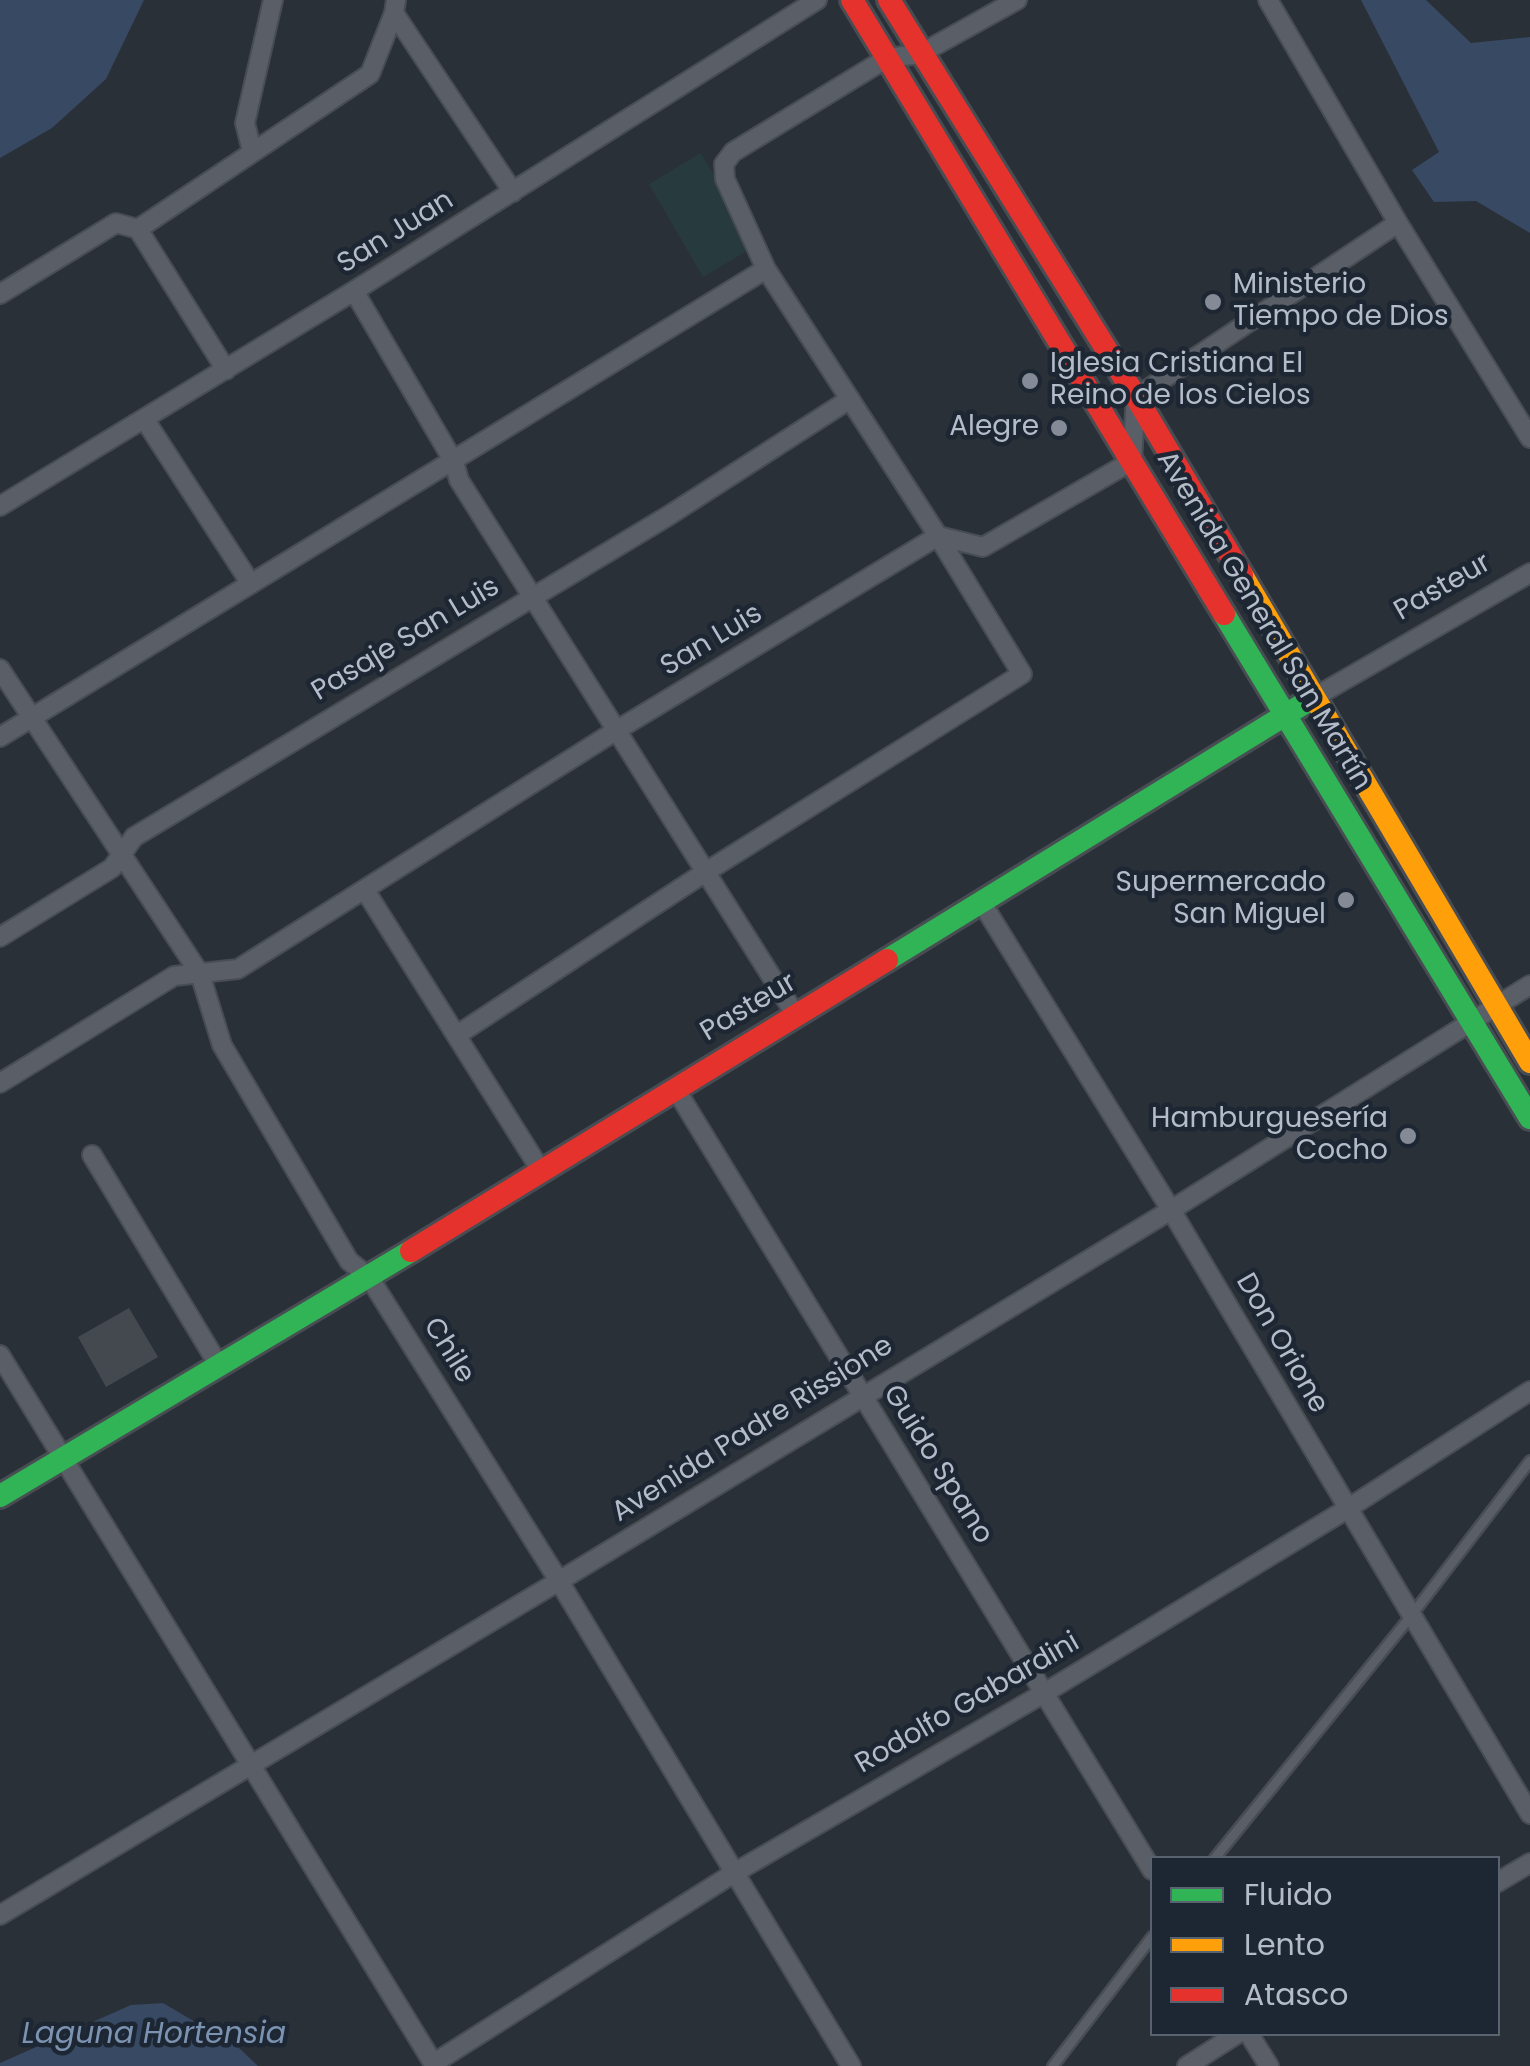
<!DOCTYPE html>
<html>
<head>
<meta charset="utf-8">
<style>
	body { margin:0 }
	#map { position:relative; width:1530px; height:2066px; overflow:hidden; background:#2a3038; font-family:Poppins,sans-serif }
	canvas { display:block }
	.legend { position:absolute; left:1150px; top:1856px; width:350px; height:180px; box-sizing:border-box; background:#1d2633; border:2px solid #59626f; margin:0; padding:12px 18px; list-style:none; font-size:30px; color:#b4bcc9 }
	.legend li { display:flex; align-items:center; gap:20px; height:50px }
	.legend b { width:50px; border:2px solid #59626f }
</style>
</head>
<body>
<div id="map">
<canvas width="1530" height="2066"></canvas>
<ul class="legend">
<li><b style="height:12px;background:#30b455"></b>Fluido</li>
<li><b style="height:12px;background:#ff9f0a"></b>Lento</li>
<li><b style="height:12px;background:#e5322d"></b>Atasco</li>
</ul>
</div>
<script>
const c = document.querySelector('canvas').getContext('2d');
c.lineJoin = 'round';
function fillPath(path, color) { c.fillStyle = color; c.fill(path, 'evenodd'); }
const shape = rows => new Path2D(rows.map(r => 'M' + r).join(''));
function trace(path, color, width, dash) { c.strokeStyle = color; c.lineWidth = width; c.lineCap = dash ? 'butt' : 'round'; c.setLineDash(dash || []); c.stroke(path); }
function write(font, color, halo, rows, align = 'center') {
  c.font = font + ' Poppins,sans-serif'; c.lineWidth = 9; c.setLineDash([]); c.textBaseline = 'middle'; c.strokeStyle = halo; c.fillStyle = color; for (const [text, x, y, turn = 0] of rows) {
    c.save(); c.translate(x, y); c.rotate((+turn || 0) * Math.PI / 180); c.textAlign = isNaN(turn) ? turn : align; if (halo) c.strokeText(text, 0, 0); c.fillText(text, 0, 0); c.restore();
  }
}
fillPath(shape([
	[701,153,755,246,703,277,649,184]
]), '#273a3e');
fillPath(shape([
	[0,0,144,0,106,79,52,128,0,158],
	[1361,0,1426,0,1471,43,1530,37,1530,233,1476,201,1434,202,1412,170,1439,152],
	[163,2003,239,2048,258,2066,0,2066,0,2063,131,2005]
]), '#384963');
fillPath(shape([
	[129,1308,158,1357,106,1387,78,1337]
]), '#444950');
const lane = shape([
	[1215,1858,1411,1616,1530,1461],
	[1053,2066,1152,1937]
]);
const street = shape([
	[1268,0,1398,223,1530,438],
	[394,13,513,192],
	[252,151,245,123,273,0],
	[138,229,226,370],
	[354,291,454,462,459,480,795,1014],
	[0,294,116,223,138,229,370,74,394,13,396,0],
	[145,420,251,584],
	[0,506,354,291,817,0],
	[0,669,200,974,222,1045,349,1261,369,1277,559,1581,851,2066],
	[1313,698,1530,573],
	[0,737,766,269],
	[365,890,540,1169],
	[982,903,1171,1210,1530,1814],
	[0,937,112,868,134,837,668,516,850,399],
	[457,1035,704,873,1022,674,938,536,766,269,725,179,724,164,733,152,887,58,920,54,1017,0],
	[0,1083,174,976,238,969,617,730,938,536,983,547,1132,461,1136,397,1398,223],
	[675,1088,1152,1870],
	[92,1155,218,1364],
	[0,1355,435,2066],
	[1498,1882,1530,1863],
	[0,1915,559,1581,1171,1210,1530,985],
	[1249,2034,1269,2066],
	[434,2063,734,1873,1046,1692,1347,1509,1530,1391],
	[1187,2066,1237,2034]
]);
const fast = shape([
	[1224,614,1530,1118],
	[887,960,1313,698],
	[0,1496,411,1251]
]);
const slow = shape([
	[1242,575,1530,1062]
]);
const jam = shape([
	[852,0,1224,614],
	[889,0,1136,397,1242,575],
	[411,1251,887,960]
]);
trace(lane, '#484c53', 14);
trace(street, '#484c53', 22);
trace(fast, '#484c53', 28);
trace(slow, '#484c53', 28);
trace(jam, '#484c53', 28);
trace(lane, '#5a5e66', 9);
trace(street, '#5a5e66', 18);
trace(fast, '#30b455', 22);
trace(slow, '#ff9f0a', 22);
trace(jam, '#e5322d', 22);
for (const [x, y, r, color] of [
	[1213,302,10,"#848b96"],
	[1030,381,10,"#848b96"],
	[1059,428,10,"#848b96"],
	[1346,900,10,"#848b96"],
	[1408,1136,10,"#848b96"]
]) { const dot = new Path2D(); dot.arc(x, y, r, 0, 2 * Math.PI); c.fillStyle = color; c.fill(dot); trace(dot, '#1d2633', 4); }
write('28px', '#b4bcc9', '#1d2633', [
	["San Juan",396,233,-32],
	["Pasteur",1443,588,-30],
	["Avenida General San Martín",1263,621,59],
	["Pasaje San Luis",406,640,-31],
	["San Luis",712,641,-31],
	["Pasteur",749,1008,-31],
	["Don Orione",1281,1344,60],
	["Chile",448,1351,58],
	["Avenida Padre Rissione",753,1430,-32],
	["Guido Spano",937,1465,58],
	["Rodolfo Gabardini",968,1704,-30]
]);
write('28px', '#b4bcc9', '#1d2633', [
	["Ministerio",1233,286,"left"],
	["Tiempo de Dios",1233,318,"left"],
	["Iglesia Cristiana El",1050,365,"left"],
	["Reino de los Cielos",1050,397,"left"],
	["Alegre",1039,428],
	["Supermercado",1326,884],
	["San Miguel",1326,916],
	["Hamburguesería",1388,1120],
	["Cocho",1388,1152]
], 'right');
write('italic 30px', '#7c92b1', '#1d2633', [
	["Laguna Hortensia",154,2035]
]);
</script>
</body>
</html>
